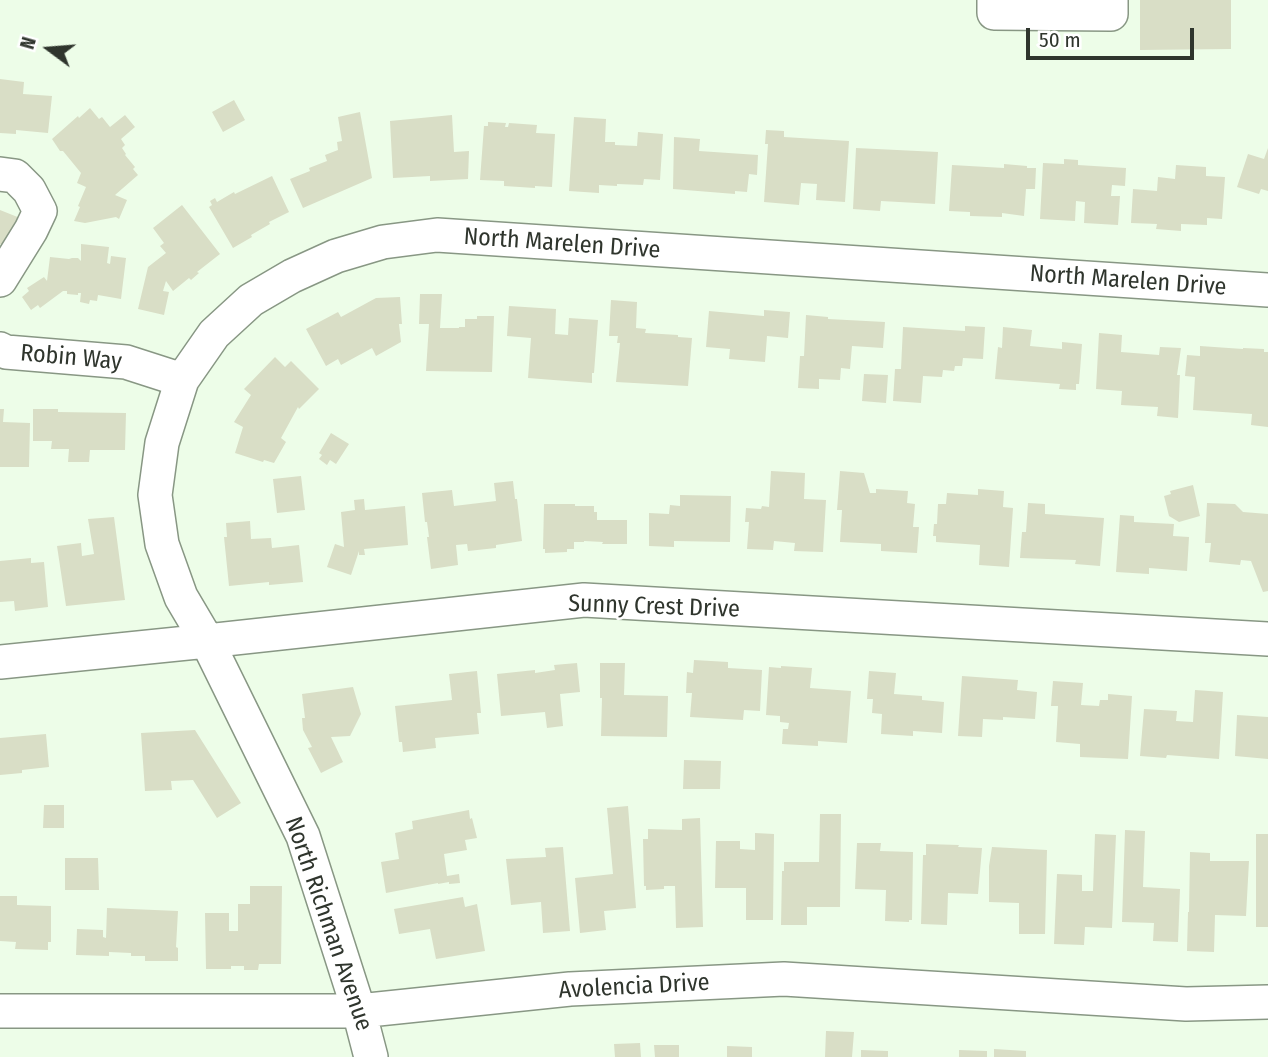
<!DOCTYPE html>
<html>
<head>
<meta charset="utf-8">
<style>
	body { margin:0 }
	#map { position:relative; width:1268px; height:1057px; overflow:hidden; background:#edfde8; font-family:"Fira Sans Condensed",sans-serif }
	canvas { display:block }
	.north { position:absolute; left:14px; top:14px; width:70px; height:70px; -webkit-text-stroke:5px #fff; paint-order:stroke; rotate:286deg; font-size:19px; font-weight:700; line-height:28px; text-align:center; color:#2f352d }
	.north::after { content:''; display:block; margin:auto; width:24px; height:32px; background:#2f352d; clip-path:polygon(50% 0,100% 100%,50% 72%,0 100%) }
	.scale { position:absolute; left:1026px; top:28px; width:168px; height:32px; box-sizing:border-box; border:4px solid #2f352d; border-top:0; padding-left:9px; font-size:21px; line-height:24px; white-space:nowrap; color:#2f352d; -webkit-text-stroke:5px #fff; paint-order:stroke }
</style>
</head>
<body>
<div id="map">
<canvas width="1268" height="1057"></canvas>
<div class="north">N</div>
<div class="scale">50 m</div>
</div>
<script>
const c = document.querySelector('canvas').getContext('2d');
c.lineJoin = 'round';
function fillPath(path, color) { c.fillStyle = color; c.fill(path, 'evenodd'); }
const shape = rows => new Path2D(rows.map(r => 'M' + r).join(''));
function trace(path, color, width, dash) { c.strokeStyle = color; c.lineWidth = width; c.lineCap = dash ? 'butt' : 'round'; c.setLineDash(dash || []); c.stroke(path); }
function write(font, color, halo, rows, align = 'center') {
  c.font = font + ' "Fira Sans Condensed",sans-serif'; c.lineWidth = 5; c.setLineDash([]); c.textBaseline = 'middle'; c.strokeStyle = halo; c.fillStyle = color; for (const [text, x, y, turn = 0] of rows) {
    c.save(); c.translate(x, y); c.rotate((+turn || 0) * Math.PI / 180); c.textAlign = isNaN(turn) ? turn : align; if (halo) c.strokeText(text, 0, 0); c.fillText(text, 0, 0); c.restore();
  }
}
fillPath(shape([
	[1140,0,1231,0,1231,49,1140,50],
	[0,79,24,82,23,94,52,96,48,133,16,130,16,134,0,133],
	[234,100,245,120,223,132,212,112],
	[90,108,99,119,102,117,110,127,125,115,135,127,121,139,125,145,122,148,126,154,125,155,135,167,133,169,138,175,115,195,127,200,119,219,116,217,85,223,74,221,80,207,78,206,86,187,77,183,81,173,63,151,60,151,52,139,78,116,79,118],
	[360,112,372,178,303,208,290,179,310,171,309,168,327,161,325,155,338,150,337,142,342,141,338,117],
	[452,115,454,152,469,151,468,179,430,181,430,176,393,178,390,121],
	[574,117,606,119,605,142,615,142,615,145,637,146,638,132,663,134,660,180,644,179,643,185,617,184,617,186,599,185,599,193,569,191],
	[488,122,506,123,505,127,508,127,509,123,537,125,536,133,555,134,552,187,535,186,535,188,504,186,504,181,480,180,484,126,488,126],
	[766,130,784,131,784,137,849,141,845,202,816,200,817,184,801,183,799,205,764,202,768,144,765,144],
	[674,137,700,139,699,151,758,155,757,175,749,174,747,192,735,191,735,194,673,189],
	[856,148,938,152,935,204,881,201,880,211,853,209],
	[1268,148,1268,191,1261,189,1259,194,1237,187,1248,154,1264,159],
	[1064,159,1078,160,1078,165,1126,168,1125,186,1112,185,1111,196,1120,196,1118,225,1084,223,1085,202,1076,201,1075,221,1040,219,1043,163,1064,164],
	[1004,164,1027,166,1027,168,1036,168,1035,189,1026,189,1024,216,1002,213,1002,217,970,216,970,212,949,211,952,165,1004,168],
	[1176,165,1206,167,1206,176,1225,177,1222,219,1207,218,1207,225,1181,224,1181,231,1156,229,1157,224,1131,223,1133,189,1157,191,1158,177,1175,179],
	[272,176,289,212,269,222,270,224,251,235,252,237,233,248,209,207,212,205,210,201,215,198,217,202,234,192,235,194],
	[182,205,220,254,197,272,199,273,191,280,189,278,173,291,166,281,163,291,169,292,164,315,138,309,148,267,166,253,160,246,164,243,153,228],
	[0,210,20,218,7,247,0,244],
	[81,244,109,247,107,263,110,264,111,256,126,258,121,299,98,295,97,301,90,300,89,304,80,302,81,293,78,293,78,295,67,294,67,291,63,291,40,308,38,305,31,310,22,297,29,291,27,288,44,277,47,281,50,257,69,259,72,258,78,258,81,261],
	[420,294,442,294,440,328,459,328,459,327,465,327,465,319,477,319,477,316,494,316,492,372,426,371,429,324,419,324],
	[400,297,402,324,399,324,401,342,376,356,372,348,341,365,338,359,326,366,306,329,338,312,341,317,376,298],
	[611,300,637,302,636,328,646,329,645,333,678,335,678,337,692,338,688,386,616,382,620,343,617,343,618,336,609,336],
	[509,306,556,309,555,334,568,335,569,318,598,320,594,373,592,373,592,383,528,378,531,338,507,336],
	[764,310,790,312,788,338,767,336,765,362,729,359,730,349,706,347,709,311,764,316],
	[806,315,828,317,828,319,885,322,883,348,852,346,850,369,841,368,840,380,819,379,819,389,798,388,800,356,804,356],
	[965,326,985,327,983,359,963,358,962,366,955,366,954,371,943,370,942,377,923,376,921,403,893,401,895,369,901,369,903,327,965,331],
	[1003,327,1032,330,1030,346,1062,349,1062,342,1082,344,1079,384,1076,384,1076,390,1059,389,1060,384,995,379,998,347,1002,348],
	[1099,333,1122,335,1121,352,1159,355,1160,347,1181,348,1177,375,1180,375,1178,418,1157,416,1158,407,1121,405,1122,391,1096,389],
	[1200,346,1243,349,1243,348,1264,349,1264,352,1268,352,1268,427,1251,425,1252,414,1193,410,1195,377,1185,376,1187,355,1200,356],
	[275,357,285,367,291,361,319,389,299,409,298,407,281,438,286,442,274,463,264,460,263,462,235,453,243,427,234,422,251,395,244,389],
	[864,374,888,375,886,403,862,401],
	[0,409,4,409,3,422,30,423,29,467,0,467],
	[33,409,58,409,58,412,126,413,125,450,90,450,89,462,68,462,69,449,51,449,52,441,33,441],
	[331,433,349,444,336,464,330,460,327,465,319,459,322,455,319,453],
	[771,471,805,473,804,499,826,500,823,552,794,551,795,543,774,541,773,550,747,549,749,522,745,522,746,508,761,509,762,506,769,507],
	[840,471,864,473,870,493,876,493,876,489,908,491,907,503,915,504,913,527,919,527,917,553,881,551,881,544,840,542,842,510,837,510],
	[301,476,305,510,277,513,273,479],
	[513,481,515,499,517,499,522,541,496,545,496,548,468,551,467,544,456,545,458,565,431,569,427,537,429,537,427,522,425,522,422,493,452,490,454,506,496,501,494,483],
	[1193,485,1200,516,1179,522,1169,516,1164,496,1171,494,1170,491],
	[978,489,1004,491,1003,507,1013,508,1009,567,979,565,980,545,936,542,936,536,933,536,934,524,937,524,938,504,946,504,947,493,978,495],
	[680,495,731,496,730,542,674,541,674,547,649,546,649,513,669,514,670,505,680,506],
	[364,499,365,510,405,506,408,545,364,549,365,555,359,555,359,551,351,575,327,567,335,544,344,547,341,512,355,510,354,500],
	[1028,503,1045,504,1045,514,1104,518,1100,566,1075,564,1076,560,1020,558,1022,532,1026,532],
	[1207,503,1235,504,1243,512,1268,514,1268,591,1263,592,1251,561,1241,560,1240,565,1209,562,1211,543,1205,543],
	[544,504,575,504,575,506,594,506,594,512,597,512,597,520,627,520,627,544,602,544,603,542,584,541,584,542,574,542,574,549,567,549,567,552,545,553,545,549,543,549],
	[1120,515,1134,516,1134,522,1174,524,1173,536,1189,537,1187,571,1149,568,1149,574,1116,572],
	[114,517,125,600,66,606,57,546,81,543,82,556,94,554,88,519],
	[250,521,251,539,271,538,272,548,299,545,303,582,269,585,269,582,229,586,224,537,227,537,226,523],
	[31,558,31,563,44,562,48,607,15,611,14,601,0,602,0,561],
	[694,660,728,662,728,668,762,670,760,711,744,710,743,720,690,717,692,693,686,693,687,672,693,673],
	[577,663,580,692,560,694,563,726,547,728,545,712,501,716,497,674,535,670,535,673,555,670,554,665],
	[600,663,625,663,624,695,668,696,667,737,601,736,602,698,600,698],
	[781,666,812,668,810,688,851,691,847,743,818,741,818,746,782,744,783,729,788,729,789,723,780,722,780,716,766,715,769,667,781,668],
	[477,671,481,713,477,713,479,734,435,738,436,748,403,752,402,742,399,742,395,706,452,700,449,674],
	[869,671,896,673,894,694,922,696,922,700,944,702,942,733,913,731,913,736,881,734,882,714,872,713,873,699,867,699],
	[962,676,1018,680,1017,690,1037,692,1035,719,1003,717,1003,720,983,719,982,737,958,736],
	[1053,681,1083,683,1081,705,1099,706,1100,700,1108,700,1108,694,1132,696,1128,759,1080,757,1080,744,1056,742,1058,706,1051,706],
	[353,687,361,714,350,736,331,737,343,762,321,773,308,748,312,747,303,730,302,718,305,718,302,694],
	[1195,690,1223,692,1219,759,1167,755,1166,758,1140,756,1144,709,1177,711,1176,721,1193,722],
	[1237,715,1268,717,1268,759,1235,756],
	[195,730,241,803,217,818,193,780,171,781,172,790,145,791,141,733],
	[46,734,49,767,22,770,22,773,0,775,0,738],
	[684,760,721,761,720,789,683,789],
	[44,805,64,805,64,828,43,828],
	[628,806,636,908,604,911,606,930,580,933,575,878,613,874,607,808],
	[469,810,470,819,472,818,477,838,465,840,467,850,444,854,447,876,459,874,460,883,449,884,449,882,438,884,438,883,386,893,381,862,399,859,395,833,413,829,412,821],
	[820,814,841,814,840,907,807,907,807,925,781,925,782,871,784,871,784,862,819,862],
	[700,818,703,927,676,928,675,886,664,886,664,889,646,890,646,886,644,886,643,839,648,839,648,829,682,830,682,819],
	[1125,830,1145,831,1143,887,1180,889,1178,942,1153,941,1154,923,1122,922],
	[755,833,774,834,773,920,746,920,746,888,715,888,716,841,740,841,740,849,755,850],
	[1095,834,1116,835,1112,928,1085,927,1084,945,1054,944,1057,874,1082,875,1082,891,1093,891],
	[1256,834,1268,834,1268,927,1256,927],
	[857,843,881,843,880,851,913,852,912,920,909,920,909,922,885,921,886,890,855,889],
	[926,844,959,845,958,847,982,848,978,894,948,893,947,925,921,924,923,855,926,855],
	[563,847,570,931,543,933,541,902,511,905,506,859,546,857,545,848],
	[992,847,1047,850,1045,934,1019,934,1019,903,989,902,989,866],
	[1190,852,1210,853,1210,861,1249,861,1246,916,1215,915,1214,952,1187,951,1188,912,1189,912],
	[65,858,98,858,99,890,65,890],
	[250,886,282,886,281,964,259,964,258,970,244,970,244,966,231,966,231,969,206,969,205,913,229,913,229,931,238,931,238,904,250,904],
	[0,896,17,896,17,905,51,906,51,942,48,942,48,950,15,949,16,942,0,941],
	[463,897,465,907,477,904,485,951,436,959,430,929,399,934,394,909],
	[107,908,178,911,176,947,178,948,178,961,145,961,145,956,131,956,131,953,109,952,109,956,76,955,77,929,103,930,103,937,106,938],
	[826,1031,854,1032,852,1057,825,1057],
	[640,1043,641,1057,615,1057,614,1044],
	[654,1045,679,1045,679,1057,655,1057],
	[727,1046,752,1047,752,1057,727,1057],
	[994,1049,1026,1051,1026,1057,994,1057],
	[861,1050,888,1051,888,1057,861,1057],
	[959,1050,987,1051,987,1057,959,1057]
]), '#d9dec6');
const minor = shape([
	[994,0,994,13,1111,14,1111,0],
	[0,174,15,176,29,190,40,211,31,230,0,280],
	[0,349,6,352,126,362,182,380],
	[0,662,207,641,584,600,1268,639],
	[0,1011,359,1011,570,989,784,979,1186,1004,1268,1002],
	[371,1057,359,1011,303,836,207,641,181,597,162,544,155,495,162,443,182,380,214,334,251,300,292,276,336,256,383,242,437,235,1268,290]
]);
trace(minor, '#889784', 36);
trace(minor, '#fff', 33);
write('24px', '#2f352d', '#fff', [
	["North Marelen Drive",562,244,4],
	["North Marelen Drive",1128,281,4],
	["Robin Way",71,358,5],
	["Sunny Crest Drive",654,607,2],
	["North Richman Avenue",328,924,71],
	["Avolencia Drive",634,987,-3]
]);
</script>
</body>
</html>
